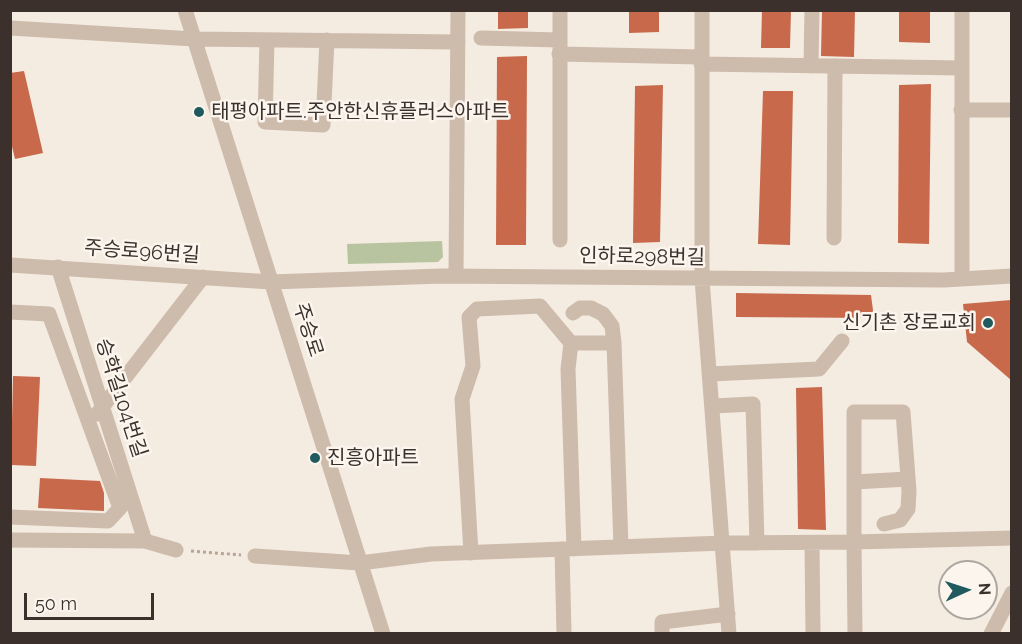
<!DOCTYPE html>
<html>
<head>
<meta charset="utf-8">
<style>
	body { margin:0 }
	#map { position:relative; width:1022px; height:644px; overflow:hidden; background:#f4ebe1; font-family:Raleway,sans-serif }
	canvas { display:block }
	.frame { position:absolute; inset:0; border:12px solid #3b302b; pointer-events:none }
	.north { position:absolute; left:938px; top:560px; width:60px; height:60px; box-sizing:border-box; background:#fbf5ee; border:2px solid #aea6a0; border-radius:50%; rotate:87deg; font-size:16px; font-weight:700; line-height:24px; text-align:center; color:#3b302b }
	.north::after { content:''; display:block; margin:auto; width:21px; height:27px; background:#1f5a5e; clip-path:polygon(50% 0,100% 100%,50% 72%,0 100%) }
	.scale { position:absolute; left:24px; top:593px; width:130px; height:27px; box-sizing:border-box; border:3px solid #3b302b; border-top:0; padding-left:8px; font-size:18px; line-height:21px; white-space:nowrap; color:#3b302b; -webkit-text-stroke:4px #fbf5ee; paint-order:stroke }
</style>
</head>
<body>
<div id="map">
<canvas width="1022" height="644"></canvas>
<div class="frame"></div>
<div class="north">N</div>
<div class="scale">50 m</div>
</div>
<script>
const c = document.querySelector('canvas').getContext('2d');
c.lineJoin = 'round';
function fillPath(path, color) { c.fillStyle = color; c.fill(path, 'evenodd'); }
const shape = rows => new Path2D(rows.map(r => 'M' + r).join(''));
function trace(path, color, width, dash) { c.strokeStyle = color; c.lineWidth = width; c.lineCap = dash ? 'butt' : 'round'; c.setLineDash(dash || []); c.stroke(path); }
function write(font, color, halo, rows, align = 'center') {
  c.font = font + ' Raleway,"Noto Sans KR",sans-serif'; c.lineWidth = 5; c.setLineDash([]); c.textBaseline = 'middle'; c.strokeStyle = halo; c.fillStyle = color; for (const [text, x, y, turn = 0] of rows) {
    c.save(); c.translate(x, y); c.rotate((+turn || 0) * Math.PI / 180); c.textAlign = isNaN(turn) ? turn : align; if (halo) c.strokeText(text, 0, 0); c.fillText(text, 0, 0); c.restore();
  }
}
fillPath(shape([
	[442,241,443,257,438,262,348,264,347,244]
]), '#b8c4a0');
fillPath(shape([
	[498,10,528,10,528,28,498,29],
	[629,10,659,10,659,32,629,33],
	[762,10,791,10,790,48,761,48],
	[899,10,930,10,930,43,899,42],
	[822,11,855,11,854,57,821,56],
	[527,56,526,245,496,245,497,57],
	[24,71,43,153,15,159,10,138,10,73],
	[931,84,929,244,898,243,899,85],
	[663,85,660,242,633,243,635,86],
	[763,91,793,91,790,245,758,244],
	[736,293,871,295,874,318,736,317],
	[1011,300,1011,380,967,342,963,304],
	[13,376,40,377,36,466,11,465],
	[822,387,826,530,798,529,796,388],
	[40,478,100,481,104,493,104,511,38,508]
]), '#c8694b');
trace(shape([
	[191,551,241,555]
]), '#b9a596', 3, [3, 3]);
trace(shape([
	[185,10,383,634],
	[702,10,702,279,729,634],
	[10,28,194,39,458,42],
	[481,38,559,40],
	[267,40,265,122,323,125,327,40],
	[559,54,701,57],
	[701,64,962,68],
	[811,66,812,10],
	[961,110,1012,110],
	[834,238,835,66],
	[560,240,560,10],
	[10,265,271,282,441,276,944,280,1012,276],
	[58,267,145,541],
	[456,276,458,10],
	[962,279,962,10],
	[10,312,49,314,120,508,108,521,10,517],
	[573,313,580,308,591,308,603,314,612,326,614,343],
	[571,343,614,343,621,547],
	[710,374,819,369,842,341],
	[713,406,753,404,757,543],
	[97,414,203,277],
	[854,482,908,479],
	[10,540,145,541,176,550],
	[812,543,813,634],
	[562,549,564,634],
	[471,553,462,399,473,366,469,317,477,309,540,306,571,343,568,369,574,549],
	[255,556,360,563,431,554,724,543,854,542,854,412,903,412,909,491,908,509,900,520,884,524],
	[662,634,662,622,728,614],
	[855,634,854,542,1012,538],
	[991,634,1012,593]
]), '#cdbbac', 15);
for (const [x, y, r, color] of [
	[199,112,6,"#1f5a5e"],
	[988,323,6,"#1f5a5e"],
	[315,458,6,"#1f5a5e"]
]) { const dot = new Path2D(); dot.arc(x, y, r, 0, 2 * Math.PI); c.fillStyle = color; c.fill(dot); trace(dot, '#fbf5ee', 2); }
write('20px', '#3b302b', '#fbf5ee', [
	["태평아파트.주안한신휴플러스아파트",211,112],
	["신기촌 장로교회",976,323,"right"],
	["진흥아파트",327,458]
], 'left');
write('20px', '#3b302b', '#fbf5ee', [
	["주승로96번길",142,252,4],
	["인하로298번길",642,257,1],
	["주승로",308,330,72],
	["승학길104번길",121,398,72]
]);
</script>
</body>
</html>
